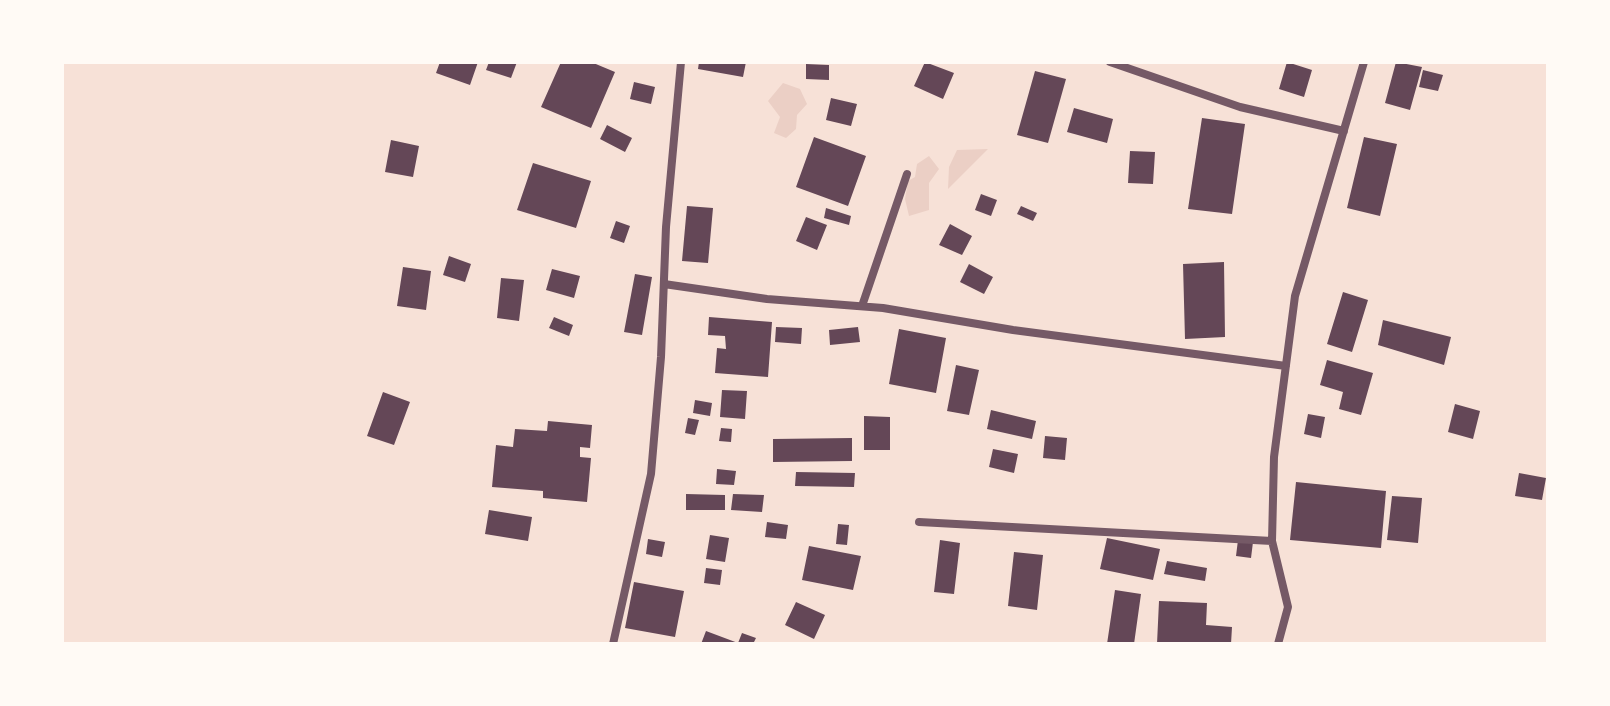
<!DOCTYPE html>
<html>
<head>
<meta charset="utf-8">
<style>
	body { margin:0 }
	#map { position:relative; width:1610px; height:706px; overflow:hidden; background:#f7e1d7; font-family:"Space Grotesk",sans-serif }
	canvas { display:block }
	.frame { position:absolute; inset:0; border:64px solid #fffaf5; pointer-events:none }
</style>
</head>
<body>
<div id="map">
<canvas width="1610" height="706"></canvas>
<div class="frame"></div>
</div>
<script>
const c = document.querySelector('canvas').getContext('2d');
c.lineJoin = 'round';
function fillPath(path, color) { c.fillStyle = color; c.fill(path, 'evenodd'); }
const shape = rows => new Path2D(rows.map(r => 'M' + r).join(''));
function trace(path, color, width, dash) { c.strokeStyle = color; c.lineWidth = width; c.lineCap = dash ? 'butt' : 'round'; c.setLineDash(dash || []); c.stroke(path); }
fillPath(shape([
	[783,83,800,89,807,104,797,115,796,129,786,138,774,133,780,117,768,101],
	[988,149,948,189,949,167,957,150],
	[929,156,939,169,929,183,929,210,909,216,905,199,908,181,915,177,917,164]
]), '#ebcfc5');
fillPath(shape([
	[440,62,478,62,470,85,436,73],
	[489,62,517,62,511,78,486,70],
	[561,62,591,62,615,72,591,128,541,107],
	[699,62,746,62,743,77,698,69],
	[925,62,954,73,943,99,914,86],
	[1287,62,1312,70,1304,97,1279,89],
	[1396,62,1422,67,1410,110,1385,103],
	[806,64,829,65,829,80,806,79],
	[1423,70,1443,75,1438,91,1419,87],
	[1035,71,1066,79,1048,143,1017,135],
	[634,82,655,87,651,104,630,99],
	[831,98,857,104,851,126,826,120],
	[1074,108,1113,119,1107,143,1067,132],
	[1202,118,1245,124,1232,214,1188,209],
	[607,125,632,138,625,152,600,139],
	[814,137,866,156,848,206,796,187],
	[1364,137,1397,144,1380,216,1347,208],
	[391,140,419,146,413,177,385,172],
	[1130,151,1155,152,1153,184,1128,183],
	[533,163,591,181,576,228,517,210],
	[981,194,997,200,991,216,975,210],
	[687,206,713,208,708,263,682,261],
	[1021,206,1037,213,1033,221,1017,214],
	[826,208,851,216,849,225,824,218],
	[806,217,827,225,817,250,796,241],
	[616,221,630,226,624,243,610,238],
	[950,224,972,236,962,255,939,245],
	[449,256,471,264,465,282,443,275],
	[1224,262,1225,337,1185,339,1183,264],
	[969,264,993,277,984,294,960,282],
	[403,267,431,271,426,310,397,306],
	[552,269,580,276,574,298,546,290],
	[635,274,652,277,642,335,624,332],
	[501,278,524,280,519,321,497,318],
	[1343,292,1368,300,1352,352,1327,344],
	[554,317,573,325,569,336,549,328],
	[709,317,772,322,768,377,715,373,717,348,726,349,725,336,708,335],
	[1383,320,1451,337,1444,365,1378,345],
	[776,327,802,328,801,344,775,342],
	[858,327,860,342,830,345,829,330],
	[899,329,946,338,936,393,889,384],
	[1327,360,1373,373,1361,415,1339,409,1343,392,1320,385],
	[956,365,979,370,969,415,947,411],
	[722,390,747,391,745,419,720,417],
	[383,392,410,402,394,445,367,436],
	[695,400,712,403,710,416,693,413],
	[1455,404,1480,411,1473,439,1448,432],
	[991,410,1036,421,1032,439,987,429],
	[1308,414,1325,417,1321,438,1304,434],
	[864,416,890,417,890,450,864,450],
	[688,418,699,420,695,435,685,433],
	[548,421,592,425,590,448,580,447,580,457,591,458,587,502,543,498,543,491,492,487,496,445,513,447,515,429,547,431],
	[721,428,732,429,731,442,719,441],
	[1045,436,1067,438,1065,460,1043,458],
	[852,438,852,461,773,462,773,439],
	[993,449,1018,454,1014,473,989,467],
	[717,469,736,471,734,485,716,484],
	[796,472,855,473,854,487,795,486],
	[1519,473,1546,478,1542,500,1515,496],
	[1296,482,1386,491,1381,548,1290,540],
	[686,494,725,495,725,510,686,510],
	[733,494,764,495,762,512,731,510],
	[1392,496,1422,498,1418,543,1387,540],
	[489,510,532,517,528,541,485,534],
	[767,522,788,525,786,539,765,537],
	[838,524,849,525,847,545,836,544],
	[710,535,729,538,725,562,706,559],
	[1107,538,1160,549,1153,580,1100,569],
	[648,539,665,542,662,557,646,554],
	[940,540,960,543,954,594,934,592],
	[1238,540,1253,542,1251,558,1236,556],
	[809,546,861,556,853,590,802,580],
	[1014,552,1043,555,1037,610,1008,606],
	[1167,561,1207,568,1205,581,1164,574],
	[706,568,722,570,720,585,704,583],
	[634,582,684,591,675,637,625,628],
	[1115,590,1141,594,1134,644,1107,644],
	[1159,601,1207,603,1206,625,1232,627,1231,644,1157,644],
	[796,602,825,615,814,639,785,625],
	[706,631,738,643,742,633,756,638,753,644,701,644]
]), '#644757');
trace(shape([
	[1110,62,1240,107,1344,131],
	[664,284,767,299,883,308,1013,330,1286,366],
	[862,306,907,174],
	[919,522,1272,541],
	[613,644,651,474,661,357,666,227,681,62],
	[1278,644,1288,607,1272,541,1274,457,1295,296,1364,62]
]), '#755966', 8);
</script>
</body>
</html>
